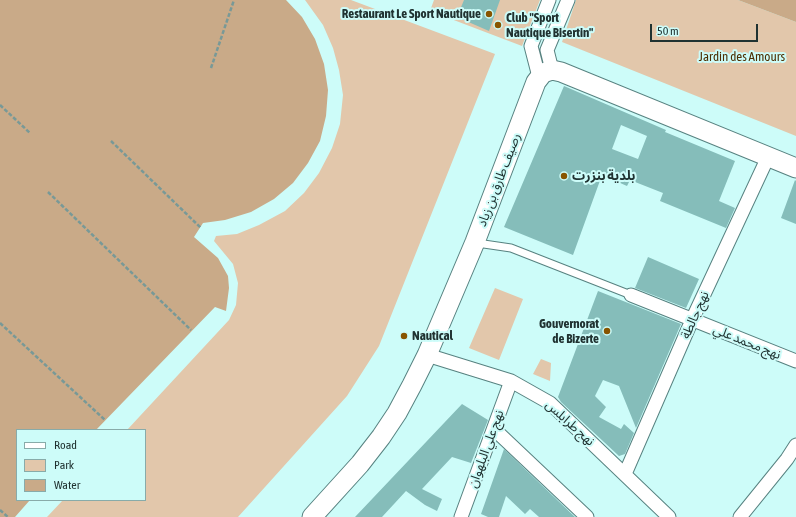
<!DOCTYPE html>
<html>
<head>
<meta charset="utf-8">
<style>
	body { margin:0 }
	#map { position:relative; width:796px; height:517px; overflow:hidden; background:#cdfcf9; font-family:"Asap Condensed",sans-serif }
	canvas { display:block }
	.legend { position:absolute; left:16px; top:429px; width:130px; height:72px; box-sizing:border-box; background:#cdfcf9; border:1px solid #88aba9; margin:0; padding:5px 7px; list-style:none; font-size:12px; color:#203231 }
	.legend li { display:flex; align-items:center; gap:8px; height:20px }
	.legend b { width:20px; border:1px solid #88aba9 }
	.scale { position:absolute; left:650px; top:24px; width:108px; height:18px; box-sizing:border-box; border:2px solid #203231; border-top:0; padding-left:5px; font-size:12px; line-height:14px; white-space:nowrap; color:#203231; -webkit-text-stroke:3px #cdfcf9; paint-order:stroke }
</style>
</head>
<body>
<div id="map">
<canvas width="796" height="517"></canvas>
<ul class="legend">
<li><b style="height:5px;background:#fff"></b>Road</li>
<li><b style="height:11px;background:#e2c7ab"></b>Park</li>
<li><b style="height:11px;background:#c9aa88"></b>Water</li>
</ul>
<div class="scale">50 m</div>
</div>
<script>
const c = document.querySelector('canvas').getContext('2d');
c.lineJoin = 'round';
function fillPath(path, color) { c.fillStyle = color; c.fill(path, 'evenodd'); }
const shape = rows => new Path2D(rows.map(r => 'M' + r).join(''));
function trace(path, color, width, dash) { c.strokeStyle = color; c.lineWidth = width; c.lineCap = dash ? 'butt' : 'round'; c.setLineDash(dash || []); c.stroke(path); }
function write(font, color, halo, rows, align = 'center') {
  c.font = font + ' "Asap Condensed","Noto Sans Arabic",sans-serif'; c.lineWidth = 4; c.setLineDash([]); c.textBaseline = 'middle'; c.strokeStyle = halo; c.fillStyle = color; for (const [text, x, y, turn = 0] of rows) {
    c.save(); c.translate(x, y); c.rotate((+turn || 0) * Math.PI / 180); c.textAlign = isNaN(turn) ? turn : align; if (halo) c.strokeText(text, 0, 0); c.fillText(text, 0, 0); c.restore();
  }
}
fillPath(shape([
	[305,0,351,0,495,54,379,346,347,396,238,517,47,517,63,500,145,500,145,430,127,430,229,320,236,305,238,283,233,264,214,241,216,236,237,234,259,225,285,211,304,193,319,173,332,148,340,124,343,95,339,70,333,48,323,25],
	[434,0,540,0,522,46,430,11],
	[576,0,738,0,796,22,796,136,562,42],
	[495,288,523,299,499,360,469,348],
	[541,359,551,363,550,381,533,374]
]), '#e2c7ab');
fillPath(shape([
	[0,0,286,0,302,17,315,39,324,64,328,90,326,116,320,141,308,163,293,183,274,199,251,212,225,220,203,223,194,237,218,258,228,276,229,288,226,311,215,307,96,430,17,430,17,500,30,500,15,517,0,517],
	[738,0,796,0,796,22]
]), '#c9aa88');
fillPath(shape([
	[464,0,500,0,489,31,457,17],
	[564,86,666,130,665,132,735,161,719,201,735,208,726,228,660,201,663,193,630,180,627,186,602,175,573,255,504,227],
	[621,125,647,136,638,159,612,149],
	[795,180,796,181,796,224,781,218],
	[648,257,699,279,686,308,635,288],
	[598,291,681,324,636,428,619,386,603,380,595,396,606,407,599,417,621,429,624,424,634,433,625,454,619,456,561,402,558,397],
	[462,404,488,420,471,463,452,457,422,489,442,499,437,511,425,505,406,491,382,517,355,517],
	[504,449,575,517,539,517,530,509,525,514,506,496,499,517,488,517,481,514]
]), '#85bdba');
const service = shape([
	[477,243,511,248,631,295]
]);
const minor = shape([
	[552,70,547,50,568,0],
	[539,77,531,46,549,0],
	[631,295,796,361],
	[427,355,511,381,550,403,669,517],
	[494,429,587,517],
	[625,474,692,320,768,157],
	[461,517,511,381],
	[740,517,787,459,796,445]
]);
const secondary = shape([
	[312,517,360,464,381,437,397,413,412,385,427,355,475,242,536,82,543,73,552,70,561,72,796,168]
]);
trace(service, '#578280', 9);
trace(minor, '#578280', 15);
trace(secondary, '#578280', 21);
trace(shape([
	[211,68,234,0],
	[0,105,30,133],
	[111,141,201,228],
	[48,192,191,330],
	[0,323,105,420],
	[0,510,8,517]
]), '#789997', 2.5, [4, 2]);
trace(service, '#fff', 7);
trace(minor, '#fff', 13);
trace(secondary, '#fff', 19);
for (const [x, y, r, color] of [
	[489,14,4,"#885400"],
	[498,25,4,"#885400"],
	[564,176,4,"#885400"],
	[607,331,4,"#885400"],
	[404,336,4,"#885400"]
]) { const dot = new Path2D(); dot.arc(x, y, r, 0, 2 * Math.PI); c.fillStyle = color; c.fill(dot); trace(dot, '#cdfcf9', 1.5); }
write('bold 13px', '#203231', '#cdfcf9', [
	["Restaurant Le Sport Nautique",481,14,"right"],
	["Club \"Sport",506,18],
	["Nautique Bisertin\"",506,33],
	["بلدية بنزرت",572,176],
	["Gouvernorat",599,324,"right"],
	["de Bizerte",599,339,"right"],
	["Nautical",412,336]
], 'left');
write('13px', '#4d2e02', '#cdfcf9', [
	["Jardin des Amours",742,57]
]);
write('13px', '#203231', '#cdfcf9', [
	["رصيف طارق بن زياد",499,180,-69],
	["نهج جالطة",695,315,-66],
	["نهج محمد علي",747,342,22],
	["نهج طرابلس",570,423,42],
	["نهج علي البلهوان",486,449,-70]
]);
</script>
</body>
</html>
